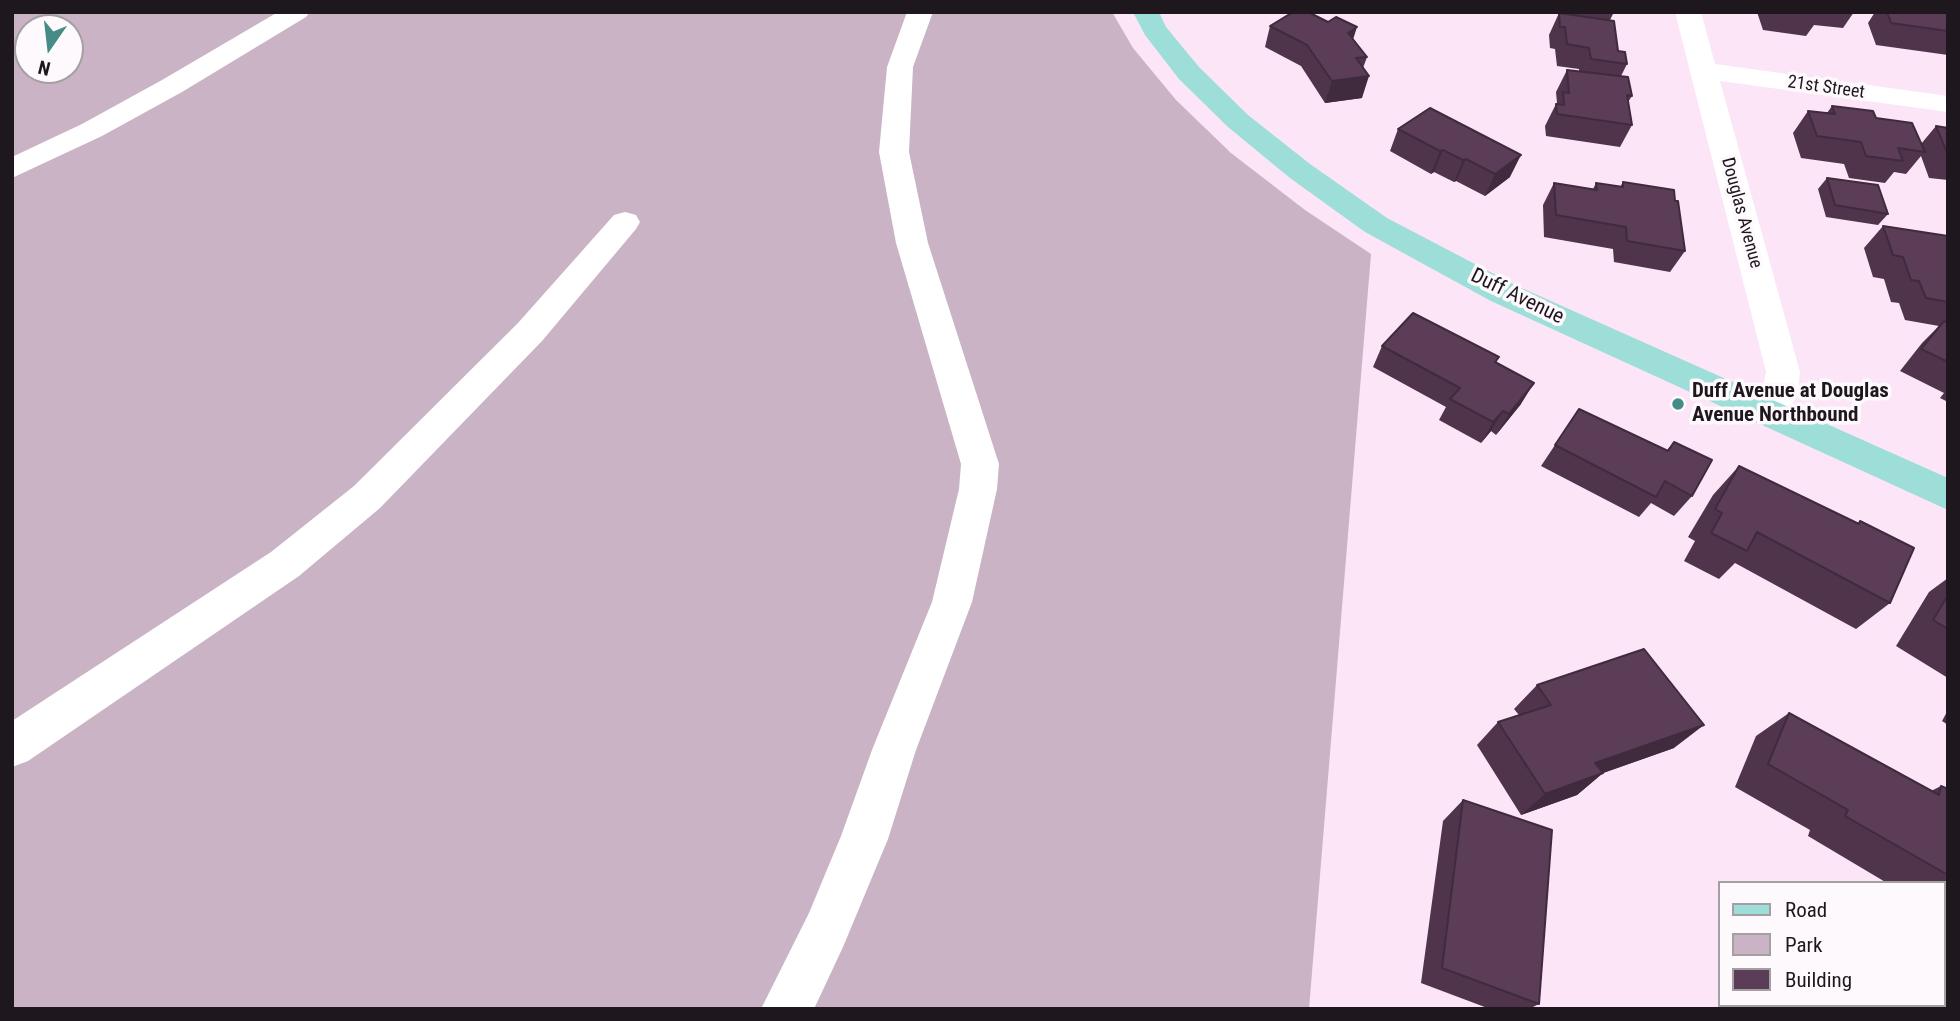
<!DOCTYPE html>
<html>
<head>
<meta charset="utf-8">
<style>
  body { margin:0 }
  #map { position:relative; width:1960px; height:1021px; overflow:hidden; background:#fbe5f7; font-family:"Roboto Condensed",sans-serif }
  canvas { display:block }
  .frame { position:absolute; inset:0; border:14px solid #1f171e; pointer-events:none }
  .legend { position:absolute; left:1718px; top:881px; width:228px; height:126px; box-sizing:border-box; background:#fdf9fc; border:2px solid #a49fa3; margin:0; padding:9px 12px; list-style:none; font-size:21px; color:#1f171e }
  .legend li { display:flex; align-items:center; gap:14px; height:35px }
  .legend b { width:35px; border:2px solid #a49fa3 }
  .north { position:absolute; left:14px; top:14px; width:70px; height:70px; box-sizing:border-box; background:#fdf9fc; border:2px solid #a49fa3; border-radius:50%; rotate:194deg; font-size:19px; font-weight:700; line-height:28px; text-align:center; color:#1f171e }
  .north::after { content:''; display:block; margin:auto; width:24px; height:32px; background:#468c86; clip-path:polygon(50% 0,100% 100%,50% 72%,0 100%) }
</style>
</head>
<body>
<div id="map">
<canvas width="1960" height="1021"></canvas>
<div class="frame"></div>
<ul class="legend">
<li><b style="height:9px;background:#9dded9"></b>Road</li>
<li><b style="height:19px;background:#c9b3c5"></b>Park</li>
<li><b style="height:19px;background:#5c3d58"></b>Building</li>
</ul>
<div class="north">N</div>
</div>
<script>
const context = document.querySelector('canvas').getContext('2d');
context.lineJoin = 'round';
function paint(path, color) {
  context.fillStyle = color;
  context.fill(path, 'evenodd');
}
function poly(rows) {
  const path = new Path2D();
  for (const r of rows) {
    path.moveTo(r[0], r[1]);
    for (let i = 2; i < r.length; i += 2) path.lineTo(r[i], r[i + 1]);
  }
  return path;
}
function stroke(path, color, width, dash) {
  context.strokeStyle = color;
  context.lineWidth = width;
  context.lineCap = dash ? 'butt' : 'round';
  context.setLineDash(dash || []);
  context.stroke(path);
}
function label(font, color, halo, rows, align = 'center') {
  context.font = font + ' "Roboto Condensed",sans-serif';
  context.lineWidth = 7;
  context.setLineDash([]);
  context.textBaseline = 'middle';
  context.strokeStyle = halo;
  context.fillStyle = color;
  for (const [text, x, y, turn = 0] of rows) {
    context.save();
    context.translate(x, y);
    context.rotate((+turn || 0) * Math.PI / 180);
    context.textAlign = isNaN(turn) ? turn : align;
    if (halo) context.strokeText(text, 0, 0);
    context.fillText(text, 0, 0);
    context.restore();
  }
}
const green = poly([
  [12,12,1112,12,1133,48,1176,100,1231,153,1305,210,1371,254,1309,1009,12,1009],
  [28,28,70,28,70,70,28,70]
]);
const minor = poly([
  [278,12,310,12,306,17,182,92,102,136,12,178,12,157,82,124,162,80,278,12],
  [907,12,933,12,913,67,909,152,928,243,999,464,997,489,972,602,916,750,888,839,843,947,814,1009,761,1009,809,913,841,836,872,750,932,602,959,489,961,464,896,243,879,152,887,67,907,12],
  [1675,12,1701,12,1715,64,1948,96,1948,112,1720,81,1800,372,1798,393,1783,423,1770,427,1757,423,1752,413,1762,393,1766,372,1675,12],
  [625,212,636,215,640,222,636,229,542,341,380,508,299,576,28,761,12,767,12,721,271,552,354,486,518,323,614,215,625,212]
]);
const major = poly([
  [1133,12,1159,12,1166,27,1199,67,1248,115,1310,164,1387,218,1515,285,1948,478,1948,510,1491,301,1365,232,1290,178,1228,127,1179,79,1145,35,1133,12]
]);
const wall = poly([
  [1564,12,1614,12,1610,20,1618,51,1627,64,1621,76,1632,96,1628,102,1632,125,1620,147,1546,136,1545,126,1556,104,1557,103,1556,92,1567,70,1579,72,1579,69,1557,66,1555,49,1550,48,1549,35,1559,13,1564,14],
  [1757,12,1854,12,1843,28,1814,25,1806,36,1763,30],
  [1875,12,1948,12,1948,55,1876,45,1868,23],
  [1270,26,1353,39,1367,57,1363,68,1362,98,1325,103,1301,66,1265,47],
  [1832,106,1876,118,1921,144,1936,126,1948,128,1948,180,1929,178,1921,156,1906,174,1894,172,1885,183,1849,178,1844,164,1801,158,1793,133,1808,111,1827,113],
  [1398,129,1510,177,1485,196,1456,181,1454,182,1434,172,1431,174,1390,151],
  [1827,178,1888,214,1878,225,1826,217,1818,189],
  [1623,182,1685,251,1670,272,1614,262,1613,249,1544,237,1543,205,1554,183,1593,189,1596,183,1620,187],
  [1883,226,1948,236,1948,402,1940,398,1944,393,1900,371,1922,343,1939,326,1905,320,1899,303,1891,302,1884,279,1873,277,1864,248],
  [1382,346,1499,357,1496,363,1521,404,1496,435,1491,431,1481,443,1439,420,1446,407,1373,367],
  [1579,409,1667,450,1674,442,1692,496,1674,516,1651,503,1639,517,1541,466],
  [1739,466,1857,524,1860,521,1890,603,1856,629,1735,563,1719,579,1684,561,1695,541,1688,537,1713,495],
  [1948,578,1948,678,1896,646,1929,592],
  [1537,685,1674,748,1603,773,1577,795,1521,815,1477,745,1498,722,1519,715,1514,709],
  [1948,710,1948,725,1942,721],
  [1789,713,1931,791,1941,786,1948,789,1948,918,1944,916,1944,883,1887,883,1808,836,1810,830,1735,787,1756,736],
  [1463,800,1539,1004,1529,1009,1490,1009,1421,983,1443,821]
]);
const shadedWall = poly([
  [1357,27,1350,49,1348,33],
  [1369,76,1362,98,1325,103,1332,81],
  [1443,150,1434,172,1431,174,1440,151],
  [1521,155,1510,177,1485,196,1495,174],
  [1466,159,1456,181,1454,182,1463,160],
  [1534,383,1521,404,1496,435,1509,414],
  [1503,411,1491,431,1481,443,1493,422],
  [1704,725,1674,748,1569,785,1595,763],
  [1603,773,1577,795,1521,815,1545,794]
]);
const building = poly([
  [1293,12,1308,12,1328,22,1336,17,1357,27,1348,33,1367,57,1356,58,1369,76,1332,81,1307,45,1270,26,1293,12],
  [1887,12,1948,12,1948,31,1891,23,1887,12],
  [1559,13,1614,21,1618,51,1625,52,1627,64,1591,59,1589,48,1567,44,1565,27,1560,27,1559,13],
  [1567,70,1628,77,1632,96,1627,95,1632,125,1557,114,1556,104,1564,105,1563,92,1569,93,1567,70],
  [1832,106,1873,111,1876,118,1912,123,1925,152,1898,148,1903,161,1866,156,1861,142,1817,136,1808,111,1835,114,1832,106],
  [1430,108,1521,155,1495,174,1466,159,1463,160,1443,150,1440,151,1398,129,1430,108],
  [1936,126,1948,128,1948,155,1936,126],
  [1827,178,1878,185,1888,214,1835,205,1827,178],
  [1623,182,1674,190,1675,201,1678,201,1685,251,1627,241,1626,227,1556,215,1554,183,1597,190,1596,183,1623,187,1623,182],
  [1883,226,1948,236,1948,302,1926,298,1919,281,1911,280,1903,257,1893,255,1883,226],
  [1413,313,1499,357,1495,362,1534,383,1509,414,1503,411,1493,422,1450,399,1460,388,1382,346,1413,313],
  [1944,321,1948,323,1948,362,1921,349,1944,321],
  [1579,409,1668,451,1674,442,1712,460,1692,496,1665,481,1656,497,1555,445,1579,409],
  [1739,466,1859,524,1860,521,1914,548,1890,603,1757,532,1747,551,1711,533,1722,513,1715,509,1739,466],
  [1948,595,1948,629,1933,620,1948,595],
  [1644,649,1704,725,1595,763,1603,773,1545,794,1498,722,1551,705,1537,685,1644,649],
  [1789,713,1939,795,1941,786,1948,789,1948,875,1845,816,1848,810,1768,764,1789,713],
  [1463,800,1552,830,1539,1004,1442,968,1463,800]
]);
const markers = [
  [1678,404,7,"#468c86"]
];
const farStreetnames = [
  ["21st Street",1826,88,8],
  ["Douglas Avenue",1741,213,75]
];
const streetNames = [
  ["Duff Avenue",1517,297,26]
];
const poiNames = [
  ["Duff Avenue at Douglas",1692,392],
  ["Avenue Northbound",1692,416]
];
paint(green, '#c9b3c5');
paint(minor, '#fff');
paint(major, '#9dded9');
paint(wall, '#4f344c');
paint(shadedWall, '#402b3e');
paint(building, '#5c3d58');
stroke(building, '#402b3e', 2);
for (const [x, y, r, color] of markers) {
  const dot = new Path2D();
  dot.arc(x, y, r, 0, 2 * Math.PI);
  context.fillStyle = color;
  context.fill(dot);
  stroke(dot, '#fdf9fc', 2.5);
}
label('18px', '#1f171e', '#fdf9fc', farStreetnames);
label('21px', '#1f171e', '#fdf9fc', streetNames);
label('bold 21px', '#1f171e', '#fdf9fc', poiNames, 'left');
</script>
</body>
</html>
